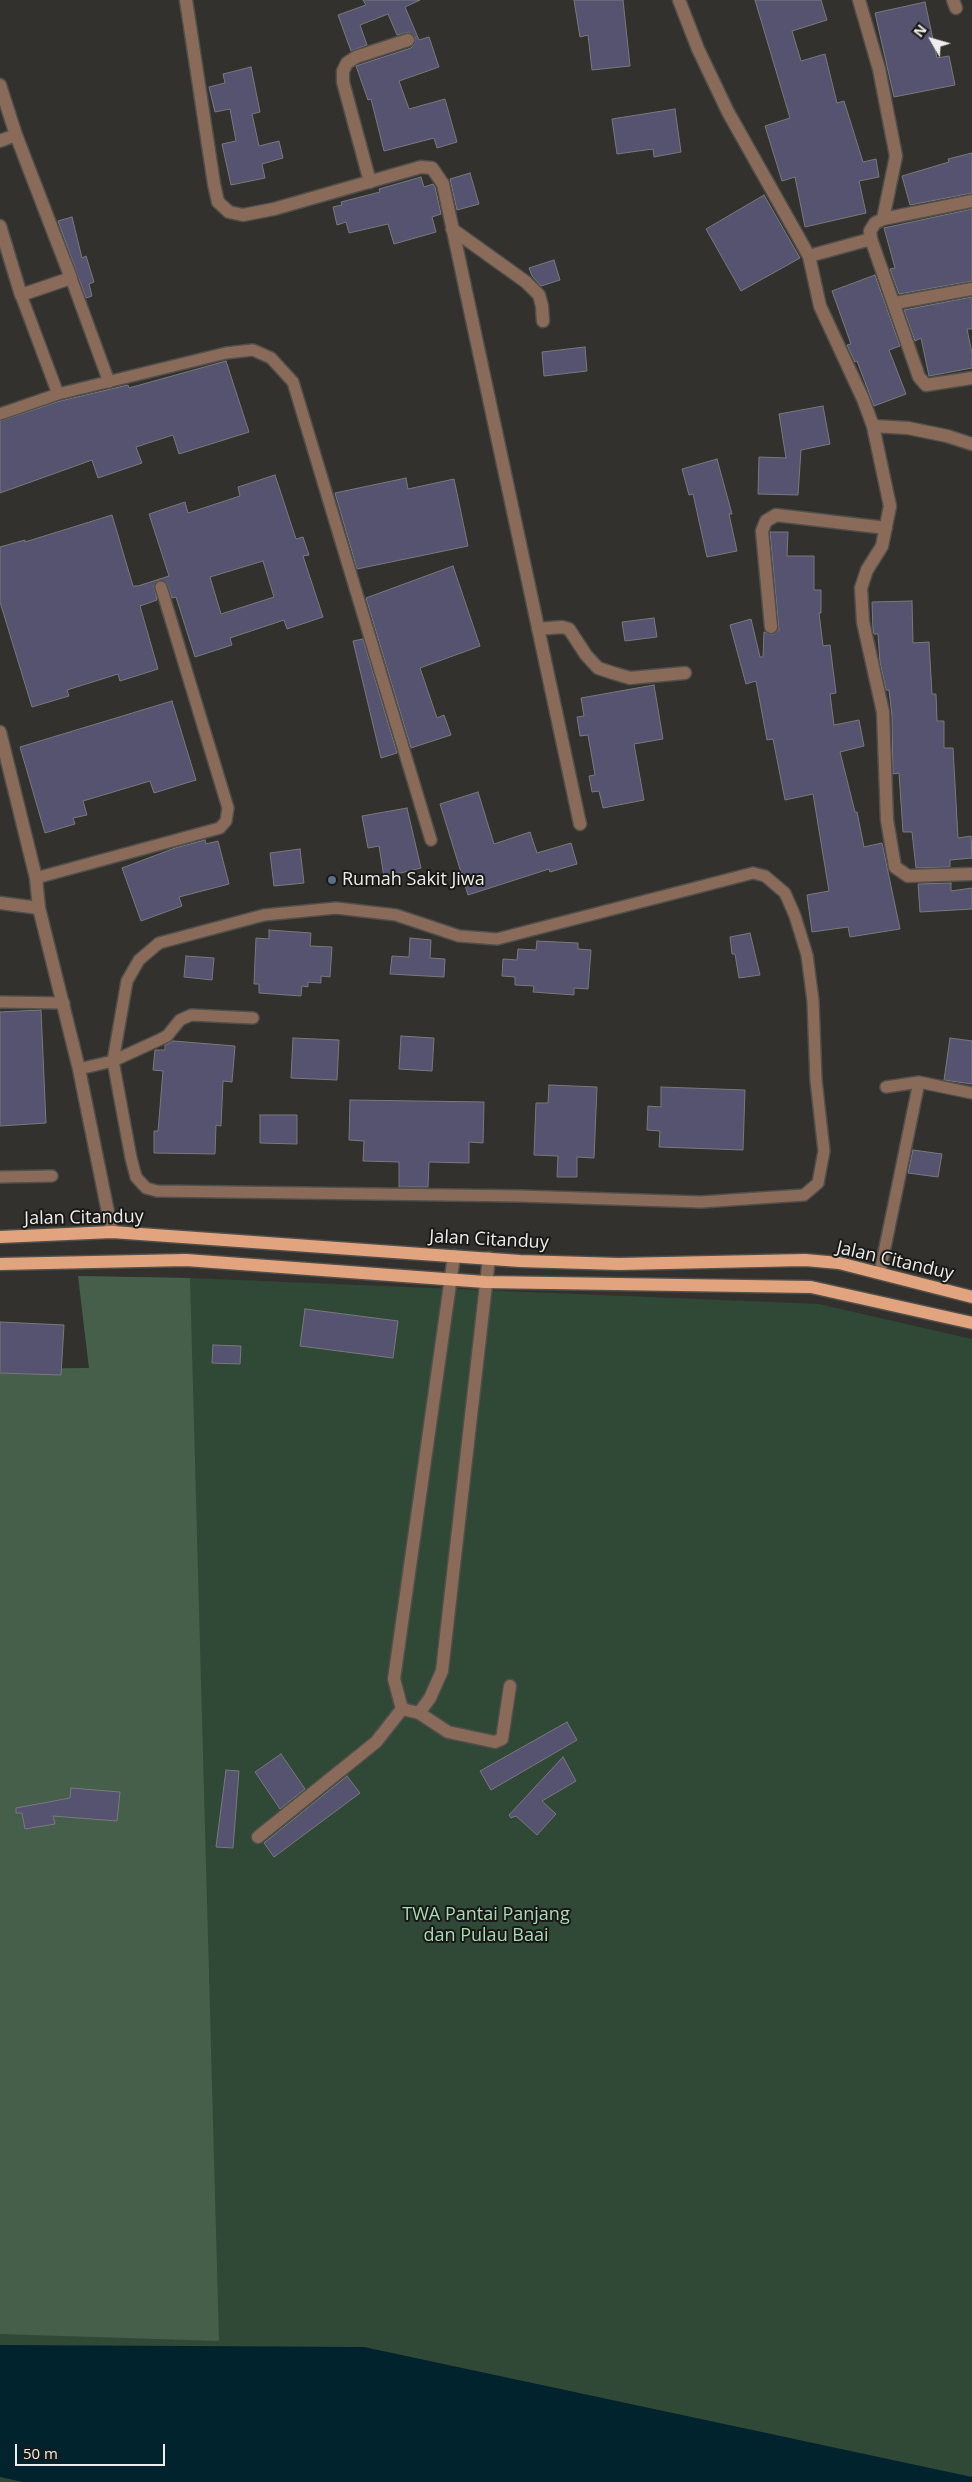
<!DOCTYPE html>
<html>
<head>
<meta charset="utf-8">
<style>
  body { margin:0 }
  #map { position:relative; width:972px; height:2482px; overflow:hidden; background:#32312d; font-family:"Open Sans",sans-serif }
  canvas { display:block }
  .north { position:absolute; left:907px; top:15px; width:50px; height:50px; -webkit-text-stroke:4px #191917; paint-order:stroke; rotate:308deg; font-size:14px; font-weight:700; line-height:20px; text-align:center; color:#eeedeb }
  .north::after { content:''; display:block; margin:auto; width:18px; height:22px; background:#eeedeb; clip-path:polygon(50% 0,100% 100%,50% 72%,0 100%) }
  .scale { position:absolute; left:15px; top:2444px; width:150px; height:22px; box-sizing:border-box; border:2px solid #eeedeb; border-top:0; padding-left:6px; font-size:15px; line-height:18px; white-space:nowrap; color:#eeedeb; -webkit-text-stroke:4px #191917; paint-order:stroke }
</style>
</head>
<body>
<div id="map">
<canvas width="972" height="2482"></canvas>
<div class="north">N</div>
<div class="scale">50 m</div>
</div>
<script>
const context = document.querySelector('canvas').getContext('2d');
context.lineJoin = 'round';
function paint(path, color) {
  context.fillStyle = color;
  context.fill(path, 'evenodd');
}
function poly(rows) {
  const path = new Path2D();
  for (const r of rows) {
    path.moveTo(r[0], r[1]);
    for (let i = 2; i < r.length; i += 2) path.lineTo(r[i], r[i + 1]);
  }
  return path;
}
function stroke(path, color, width, dash) {
  context.strokeStyle = color;
  context.lineWidth = width;
  context.lineCap = dash ? 'butt' : 'round';
  context.setLineDash(dash || []);
  context.stroke(path);
}
function label(font, color, halo, rows, align = 'center') {
  context.font = font + ' "Open Sans",sans-serif';
  context.lineWidth = 4;
  context.setLineDash([]);
  context.textBaseline = 'middle';
  context.strokeStyle = halo;
  context.fillStyle = color;
  for (const [text, x, y, turn = 0] of rows) {
    context.save();
    context.translate(x, y);
    context.rotate((+turn || 0) * Math.PI / 180);
    context.textAlign = isNaN(turn) ? turn : align;
    if (halo) context.strokeText(text, 0, 0);
    context.fillText(text, 0, 0);
    context.restore();
  }
}
const green = poly([
  [78,1276,190,1278,819,1304,972,1339,972,2482,0,2482,0,1369,89,1368]
]);
const forest = poly([
  [78,1276,190,1278,219,2341,0,2334,0,1369,89,1368]
]);
const water = poly([
  [0,2345,364,2347,972,2477,972,2482,23,2482,0,2477]
]);
const building = poly([
  [363,0,420,0,405,7,419,40,429,37,439,67,399,81,409,109,445,99,457,142,437,148,434,138,384,151,371,99,368,100,356,66,411,48,414,45,416,38,409,32,397,35,388,14,360,25,367,45,351,51,338,15,366,5,363,0],
  [574,0,623,0,630,66,592,70,588,35,580,37,574,0],
  [755,0,821,0,827,20,792,31,801,61,825,54,837,103,844,101,863,162,876,159,879,177,859,181,866,213,805,227,795,177,782,181,765,126,790,118,755,0],
  [925,2,937,58,949,56,955,85,894,97,875,13,925,2],
  [251,67,260,112,252,114,259,146,279,141,283,158,262,164,265,178,231,185,222,144,236,141,230,109,215,112,209,87,225,83,223,74,251,67],
  [675,109,681,152,654,157,653,149,617,154,612,119,675,109],
  [972,153,972,193,910,205,902,176,949,162,948,159,972,153],
  [470,173,479,204,457,210,450,179,470,173],
  [421,177,424,187,433,184,435,187,441,214,432,217,436,232,394,244,388,224,349,233,346,222,337,225,333,207,342,205,341,202,380,192,379,189,421,177],
  [764,195,800,258,741,291,706,229,764,195],
  [972,209,972,281,899,294,890,269,895,268,884,228,972,209],
  [72,217,82,258,86,256,94,282,89,284,92,296,86,298,58,221,72,217],
  [554,260,560,280,541,286,532,276,529,268,554,260],
  [875,275,900,346,889,350,906,394,874,406,857,361,855,362,847,345,851,344,832,291,875,275],
  [972,297,972,329,967,329,972,353,972,368,929,376,921,338,915,341,904,310,972,297],
  [585,347,587,371,544,376,542,352,585,347],
  [226,361,249,432,179,454,173,435,136,447,142,463,98,478,92,460,0,493,0,421,60,401,128,385,129,388,226,361],
  [823,406,830,444,801,450,798,495,758,494,759,457,786,458,779,414,823,406],
  [717,459,732,514,729,514,737,551,707,557,693,494,689,495,682,469,717,459],
  [275,475,296,539,303,537,309,555,303,556,323,617,287,629,284,620,230,638,232,645,195,657,176,597,172,598,166,582,158,580,154,586,157,600,140,606,158,669,120,681,118,674,67,690,69,696,32,707,0,602,0,547,25,540,25,542,112,515,133,586,138,586,169,576,149,514,185,502,188,513,240,496,238,487,275,475],
  [263,561,274,597,221,614,210,577,263,561],
  [406,478,408,489,454,479,468,546,357,569,335,493,406,478],
  [770,532,788,532,787,556,814,556,814,590,821,590,821,613,819,613,823,646,830,645,836,693,830,694,834,725,859,720,864,746,840,752,855,812,857,812,864,847,882,843,900,929,850,937,848,927,812,932,807,895,829,891,813,794,785,800,773,739,767,740,756,681,746,684,730,625,751,619,760,657,763,657,764,632,772,635,779,630,770,532],
  [453,566,480,646,420,668,437,718,444,715,451,735,411,748,366,598,453,566],
  [912,601,913,643,929,642,932,694,936,694,937,721,944,721,944,748,953,748,958,838,971,836,972,858,950,860,950,867,916,868,912,832,903,832,899,773,893,774,892,716,889,690,886,690,880,662,878,634,874,634,873,630,872,602,912,601],
  [654,618,657,637,625,641,622,622,654,618],
  [363,639,397,753,381,758,353,641,363,639],
  [654,685,663,739,634,744,644,800,603,808,599,791,592,792,589,776,595,775,588,735,580,736,577,717,584,716,581,698,654,685],
  [172,701,196,780,154,793,150,781,83,801,87,815,73,818,75,824,45,833,20,747,172,701],
  [478,792,494,844,530,832,537,853,571,843,577,864,550,872,549,869,468,895,440,804,478,792],
  [407,808,421,868,384,877,379,846,368,848,362,816,407,808],
  [205,840,206,844,218,841,229,884,179,897,182,906,141,921,122,868,175,848,205,840],
  [300,849,304,883,274,886,270,853,300,849],
  [951,883,951,891,972,888,972,909,920,912,918,884,951,883],
  [269,930,311,933,310,946,332,947,330,977,321,976,321,983,308,982,308,987,302,986,301,996,259,993,259,984,254,984,256,938,269,939,269,930],
  [750,933,760,975,739,978,735,954,732,954,730,937,750,933],
  [410,938,431,940,430,958,445,959,444,977,390,974,392,956,409,957,410,938],
  [537,941,578,943,578,949,591,950,588,989,574,988,574,995,533,992,534,986,515,985,515,977,502,976,503,959,517,960,518,949,536,950,537,941],
  [186,956,214,958,212,980,184,977,186,956],
  [41,1010,46,1123,0,1126,0,1012,41,1010],
  [401,1036,434,1038,432,1071,399,1069,401,1036],
  [293,1038,339,1040,337,1080,291,1078,293,1038],
  [950,1038,972,1041,972,1084,944,1080,950,1038],
  [173,1041,235,1046,232,1082,223,1081,221,1126,216,1125,215,1154,154,1153,154,1131,158,1131,163,1071,153,1070,155,1050,165,1050,165,1045,173,1041],
  [549,1085,597,1087,594,1158,577,1157,577,1177,557,1177,558,1156,534,1155,536,1103,548,1103,549,1085],
  [661,1087,745,1090,743,1150,659,1147,660,1131,647,1130,648,1106,661,1107,661,1087],
  [350,1100,484,1102,483,1143,469,1142,469,1163,429,1162,428,1187,399,1187,399,1162,363,1161,364,1141,349,1140,350,1100],
  [260,1115,297,1115,297,1144,260,1143,260,1115],
  [913,1150,942,1154,938,1177,908,1173,913,1150],
  [305,1309,398,1321,393,1358,300,1346,305,1309],
  [0,1322,64,1325,61,1375,0,1373,0,1322],
  [213,1345,241,1346,240,1364,212,1363,213,1345],
  [567,1722,577,1740,491,1790,480,1771,567,1722],
  [281,1754,305,1789,280,1809,255,1772,281,1754],
  [563,1757,576,1781,542,1801,556,1814,537,1835,516,1816,511,1818,509,1815,563,1757],
  [226,1770,239,1771,233,1848,216,1847,226,1770],
  [347,1776,360,1793,274,1857,264,1843,347,1776],
  [71,1788,120,1792,117,1821,53,1816,55,1824,25,1829,22,1813,16,1813,16,1808,70,1798,71,1788]
]);
const lane = poly([
  [71,278,109,382],
  [21,295,58,394],
  [0,414,58,394,226,353,253,350,271,358,293,382,431,840],
  [753,873,765,876,785,893,795,916,807,955,813,1001,816,1080,824,1151,818,1183,804,1195,701,1202,520,1196,157,1191,146,1188,136,1177,131,1158,113,1061,127,981,139,960,159,943,264,915,336,908,396,915,459,936,497,939,753,873],
  [36,878,220,828,226,821,228,808,161,587],
  [0,1002,64,1003],
  [79,1069,113,1061,161,1039,167,1036,180,1020,191,1015,253,1018],
  [886,1087,919,1082,972,1093],
  [0,1177,52,1176],
  [880,1272,919,1082]
]);
const street = poly([
  [186,0,214,184,218,202,229,212,243,215,274,209,421,167,432,168,443,184,580,824],
  [679,0,698,49,728,112,809,256,820,306,863,399,873,426,890,506,882,546,867,570,861,588,863,622,883,712,887,820,895,867,908,876,972,874],
  [859,0,879,69,896,156,883,219,875,223,870,231,871,239,919,377,926,385,972,378],
  [953,0,956,8],
  [0,85,16,135,71,278,21,295,0,226],
  [0,141,16,135],
  [370,182,343,82,343,71,347,63,356,57,408,40],
  [883,219,972,201],
  [452,229,526,282,539,295,542,306,543,321],
  [809,256,871,239],
  [895,303,972,289],
  [873,426,908,428,947,436,972,444],
  [771,627,762,531,766,521,776,515,886,528],
  [538,629,562,627,569,629,586,655,598,668,613,673,630,678,685,673],
  [0,732,36,878,39,908,79,1069,112,1232],
  [0,903,39,908],
  [454,1256,394,1679,402,1709,419,1713,430,1698,442,1671,489,1258],
  [419,1713,448,1732,495,1742,502,1739,510,1686],
  [258,1837,376,1742,402,1709]
]);
const primary = poly([
  [0,1237,112,1232,520,1261,619,1264,805,1260,839,1263,972,1297],
  [0,1264,186,1260,485,1282,811,1287,972,1323]
]);
const markers = [
  [332,880,5,"#5c6f8a"]
];
const poiNames = [
  ["Rumah Sakit Jiwa",342,880]
];
const streetNames = [
  ["Jalan Citanduy",84,1218,-1],
  ["Jalan Citanduy",489,1240,3],
  ["Jalan Citanduy",895,1261,13]
];
const parkNames = [
  ["TWA Pantai Panjang",486,1915],
  ["dan Pulau Baai",486,1936]
];
paint(green, '#304836');
paint(forest, '#455f4b');
paint(water, '#00232e');
paint(building, '#55536f');
stroke(building, '#79797d', 1);
stroke(lane, '#504f4b', 14);
stroke(street, '#504f4b', 15);
stroke(primary, '#504f4b', 15);
stroke(lane, '#8a6b59', 11);
stroke(street, '#8a6b59', 12);
stroke(primary, '#e2a47e', 12);
for (const [x, y, r, color] of markers) {
  const dot = new Path2D();
  dot.arc(x, y, r, 0, 2 * Math.PI);
  context.fillStyle = color;
  context.fill(dot);
  stroke(dot, '#191917', 2);
}
label('18px', '#eeedeb', '#191917', poiNames, 'left');
label('18px', '#eeedeb', '#191917', streetNames);
label('18px', '#a9dcb4', '#191917', parkNames);
</script>
</body>
</html>
